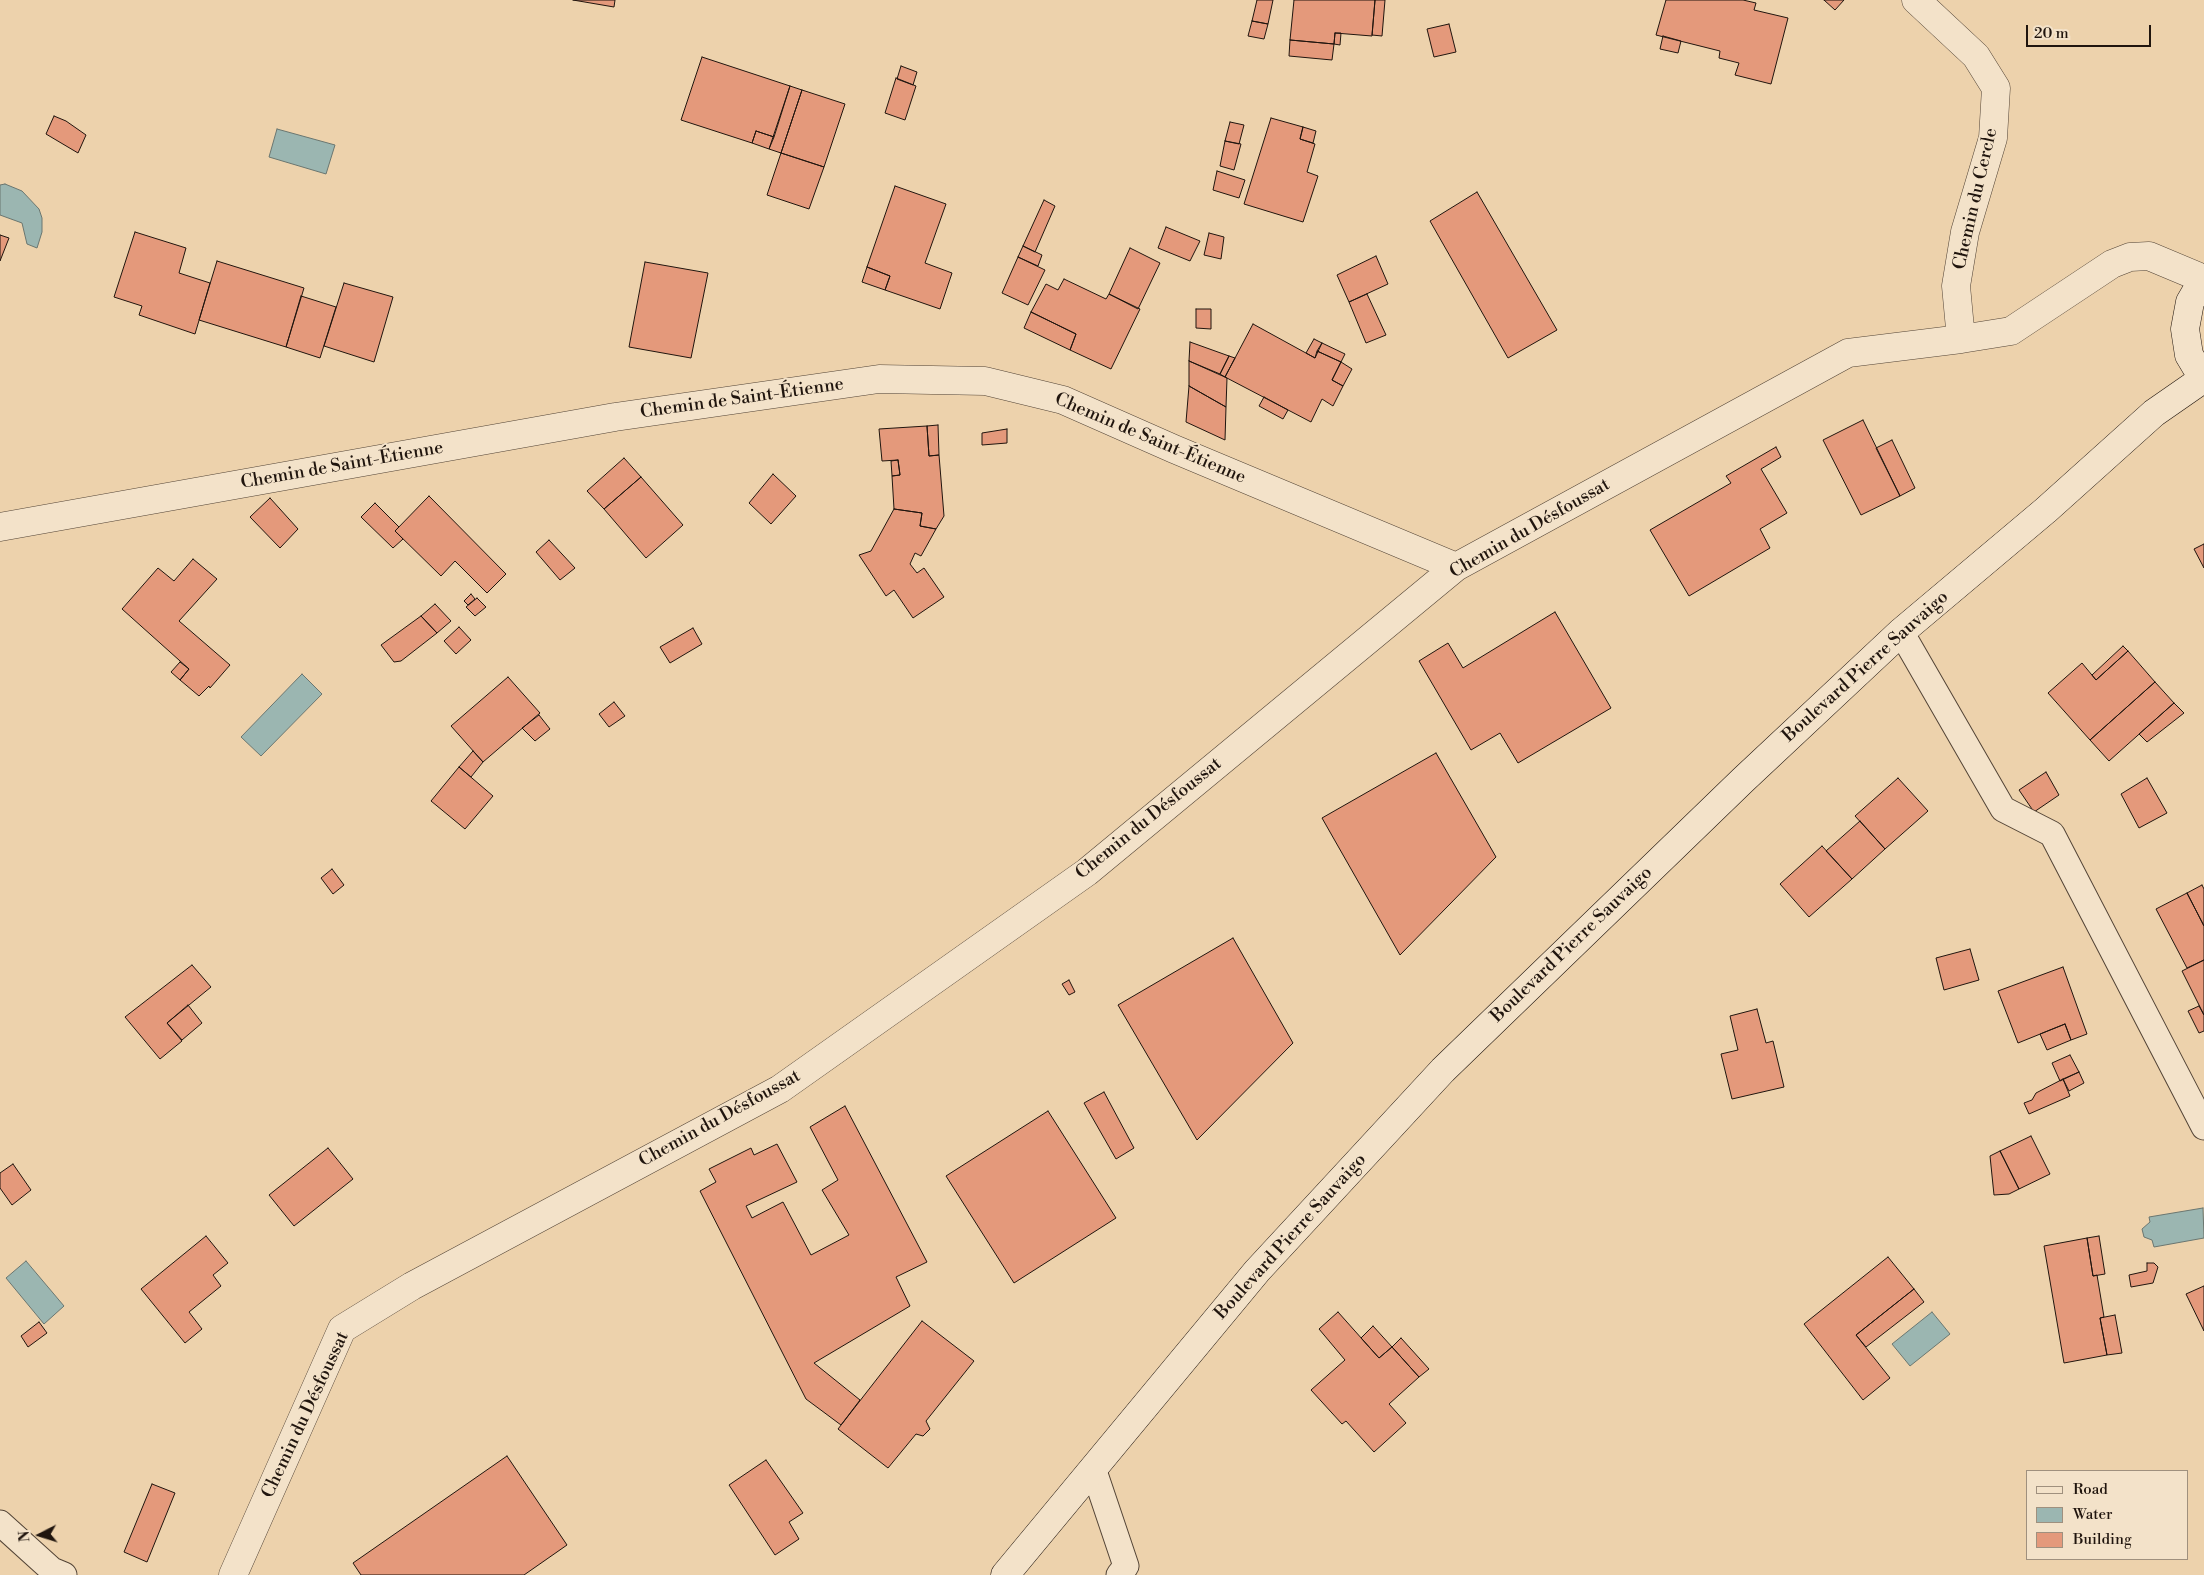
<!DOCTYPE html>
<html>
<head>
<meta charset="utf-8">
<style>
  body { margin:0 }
  #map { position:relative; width:2204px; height:1575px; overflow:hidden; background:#edd2ac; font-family:"Libre Bodoni",serif }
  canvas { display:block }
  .legend { position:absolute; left:2026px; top:1470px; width:162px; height:90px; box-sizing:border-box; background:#f3e2c9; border:1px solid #9f907e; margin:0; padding:6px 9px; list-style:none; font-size:15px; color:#20150e }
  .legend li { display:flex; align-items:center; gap:10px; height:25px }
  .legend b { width:25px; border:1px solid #9f907e }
  .north { position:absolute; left:15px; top:1510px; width:50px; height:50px; -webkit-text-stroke:4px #f3e2c9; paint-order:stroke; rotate:265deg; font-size:14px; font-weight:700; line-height:20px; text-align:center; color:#20150e }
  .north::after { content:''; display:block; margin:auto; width:18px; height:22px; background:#20150e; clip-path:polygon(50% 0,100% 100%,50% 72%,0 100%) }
  .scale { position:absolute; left:2026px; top:25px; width:125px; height:22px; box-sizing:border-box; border:2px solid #20150e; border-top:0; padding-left:6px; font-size:15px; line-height:18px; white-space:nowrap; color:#20150e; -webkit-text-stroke:4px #f3e2c9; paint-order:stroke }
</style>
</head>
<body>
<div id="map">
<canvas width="2204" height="1575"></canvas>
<ul class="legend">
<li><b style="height:6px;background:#f3e2c9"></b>Road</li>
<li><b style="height:14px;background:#9bb6b1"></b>Water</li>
<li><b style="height:14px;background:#e4997b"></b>Building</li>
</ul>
<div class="north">N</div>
<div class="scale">20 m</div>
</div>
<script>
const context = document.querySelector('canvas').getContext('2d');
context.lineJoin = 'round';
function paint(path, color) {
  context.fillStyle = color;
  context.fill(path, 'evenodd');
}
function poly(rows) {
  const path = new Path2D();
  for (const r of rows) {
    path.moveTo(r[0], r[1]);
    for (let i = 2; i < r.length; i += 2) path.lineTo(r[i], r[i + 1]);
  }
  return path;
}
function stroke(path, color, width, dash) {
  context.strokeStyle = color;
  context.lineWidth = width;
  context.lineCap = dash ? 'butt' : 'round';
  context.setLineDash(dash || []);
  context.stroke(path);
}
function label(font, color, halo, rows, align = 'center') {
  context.font = font + ' "Libre Bodoni",serif';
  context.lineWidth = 4;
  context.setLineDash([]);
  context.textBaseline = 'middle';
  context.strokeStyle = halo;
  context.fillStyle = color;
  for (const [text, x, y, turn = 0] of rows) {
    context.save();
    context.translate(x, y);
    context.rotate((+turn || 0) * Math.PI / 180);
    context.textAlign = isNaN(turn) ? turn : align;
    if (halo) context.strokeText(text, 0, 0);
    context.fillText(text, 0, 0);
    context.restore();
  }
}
const water = poly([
  [277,129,335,145,326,174,269,157,277,129],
  [5,184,22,191,39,209,42,218,42,232,37,248,27,244,22,223,0,215,0,185,5,184],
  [302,674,322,694,261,756,241,737,302,674],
  [2203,1208,2204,1238,2154,1247,2152,1240,2144,1237,2142,1229,2150,1222,2149,1217,2203,1208],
  [26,1261,64,1306,44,1324,6,1278,26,1261],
  [1932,1312,1950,1334,1910,1366,1892,1344,1932,1312]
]);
const building = poly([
  [573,0,615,0,614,7,573,0],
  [1257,0,1273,0,1268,24,1252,21,1257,0],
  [1294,0,1375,0,1372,36,1335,33,1334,44,1290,40,1294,0],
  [1375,0,1385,0,1382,36,1372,35,1375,0],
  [1666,0,1743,0,1756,3,1754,10,1788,18,1771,84,1735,75,1739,63,1719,58,1720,51,1656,35,1666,0],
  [1824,0,1844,0,1835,10,1824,0],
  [1252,21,1268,24,1264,39,1248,36,1252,21],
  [1449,24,1456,52,1434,57,1427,29,1449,24],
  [1335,33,1341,33,1340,45,1334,44,1335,33],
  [1663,36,1681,41,1678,53,1660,49,1663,36],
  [1290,40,1334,44,1332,60,1289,56,1290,40],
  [702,57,790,86,774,137,756,131,752,143,681,120,702,57],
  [901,66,917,72,913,85,897,79,901,66],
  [896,78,916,86,905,120,885,113,896,78],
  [790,86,802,90,781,153,769,149,790,86],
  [802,90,845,104,824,167,781,153,802,90],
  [54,116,66,121,86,135,78,153,46,134,54,116],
  [1271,118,1303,127,1300,139,1315,144,1307,172,1318,176,1303,222,1244,204,1271,118],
  [1230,122,1244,125,1239,144,1225,141,1230,122],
  [1303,127,1316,131,1313,143,1300,139,1303,127],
  [756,131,774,137,769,149,752,143,756,131],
  [1225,141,1241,144,1234,170,1220,166,1225,141],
  [781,153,824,167,809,209,767,195,781,153],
  [1217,171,1245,180,1239,198,1213,190,1217,171],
  [895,186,946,204,925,263,952,273,940,309,885,290,890,276,867,267,895,186],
  [1477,192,1557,330,1508,358,1430,221,1477,192],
  [1044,200,1055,206,1035,252,1023,246,1044,200],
  [1166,227,1200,241,1190,261,1158,248,1166,227],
  [135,232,186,248,179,273,210,283,195,334,139,315,142,306,114,297,135,232],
  [1209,233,1224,237,1221,259,1204,255,1209,233],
  [0,235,9,238,0,261,0,235],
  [1023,246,1042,255,1038,266,1018,257,1023,246],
  [1130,248,1160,263,1138,309,1109,294,1130,248],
  [1376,256,1388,284,1349,302,1337,275,1376,256],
  [1018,257,1045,270,1028,305,1002,293,1018,257],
  [217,261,304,288,286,347,199,320,217,261],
  [645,262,708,273,691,358,629,347,645,262],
  [867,267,890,276,885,290,862,282,867,267],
  [1064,279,1106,299,1109,294,1140,309,1111,369,1070,350,1076,334,1031,312,1046,284,1058,290,1064,279],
  [344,283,393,297,374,362,324,346,344,283],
  [1367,294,1386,335,1366,343,1349,302,1367,294],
  [301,296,336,307,320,358,286,347,301,296],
  [1196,309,1211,309,1211,329,1196,328,1196,309],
  [1031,312,1076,334,1070,350,1024,328,1031,312],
  [1253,324,1315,358,1317,351,1341,362,1332,380,1343,386,1333,406,1322,399,1311,422,1225,377,1253,324],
  [1314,339,1322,343,1315,358,1306,353,1314,339],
  [1190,342,1229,356,1220,374,1189,361,1190,342],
  [1322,343,1345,354,1341,362,1317,351,1322,343],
  [1229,356,1235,358,1225,377,1220,374,1229,356],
  [1189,361,1227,378,1226,407,1189,386,1189,361],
  [1341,362,1352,369,1343,386,1332,380,1341,362],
  [1189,386,1226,407,1225,440,1186,422,1189,386],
  [1264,397,1288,410,1283,419,1259,406,1264,397],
  [1863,420,1900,496,1861,515,1823,440,1863,420],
  [938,425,939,455,929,456,927,426,938,425],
  [927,426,929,456,939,455,944,516,936,529,920,526,922,513,894,509,892,476,900,475,898,460,882,461,879,429,927,426],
  [1007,429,1007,443,982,445,982,433,1007,429],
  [1892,440,1915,488,1900,496,1876,448,1892,440],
  [1776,447,1781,457,1761,469,1787,513,1760,529,1770,548,1689,596,1650,530,1731,483,1726,476,1776,447],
  [624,458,641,477,604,509,587,491,624,458],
  [898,460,900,475,892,476,891,461,898,460],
  [773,474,796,496,771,524,749,503,773,474],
  [641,477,683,525,646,558,604,509,641,477],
  [429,496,506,574,487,593,455,561,441,576,395,531,429,496],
  [270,498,298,529,280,548,250,517,270,498],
  [375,503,399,527,395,531,403,539,393,548,361,517,375,503],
  [894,509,922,513,920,526,936,529,921,556,915,553,910,564,917,573,924,568,944,597,913,618,894,590,886,596,859,555,871,551,894,509],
  [549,540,575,568,560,580,536,552,549,540],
  [2204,544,2204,568,2194,549,2204,544],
  [193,559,217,579,179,621,230,665,210,688,209,686,199,696,180,680,189,669,122,609,158,568,174,581,193,559],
  [471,594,475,599,468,605,464,601,471,594],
  [477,598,486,607,475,616,466,607,477,598],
  [435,604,451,621,437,633,421,616,435,604],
  [1555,612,1611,708,1518,763,1500,733,1471,750,1419,661,1448,643,1463,668,1555,612],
  [421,616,437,633,401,661,394,662,381,645,421,616],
  [459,627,471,640,456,654,444,641,459,627],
  [693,628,702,644,670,663,660,647,693,628],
  [2123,646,2128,651,2096,680,2092,675,2123,646],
  [2128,651,2155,682,2090,740,2048,693,2082,663,2096,680,2128,651],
  [180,662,189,669,180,680,171,672,180,662],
  [508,677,540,713,483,762,451,726,508,677],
  [2155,682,2174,703,2109,761,2090,740,2155,682],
  [614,702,625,716,609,727,599,714,614,702],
  [2174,703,2184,713,2147,742,2139,734,2174,703],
  [539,715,550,729,535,741,522,728,539,715],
  [473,751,483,762,471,777,459,767,473,751],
  [1436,753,1496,857,1400,955,1322,818,1436,753],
  [459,767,493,796,465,829,431,801,459,767],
  [2046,772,2059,795,2034,812,2019,790,2046,772],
  [1898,778,1928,811,1885,849,1855,816,1898,778],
  [2147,778,2167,813,2139,828,2121,794,2147,778],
  [1860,821,1885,849,1852,879,1826,851,1860,821],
  [1822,846,1852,879,1809,917,1780,884,1822,846],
  [332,869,344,885,333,894,321,878,332,869],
  [2202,885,2204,889,2204,926,2187,893,2202,885],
  [2187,893,2204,926,2204,960,2187,968,2156,909,2187,893],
  [1233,938,1293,1043,1197,1140,1118,1005,1233,938],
  [1970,949,1979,980,1944,990,1936,958,1970,949],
  [2204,960,2204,1015,2182,971,2204,960],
  [192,965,211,987,167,1023,182,1041,160,1059,125,1017,192,965],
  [2063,967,2087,1034,2071,1040,2065,1024,2018,1043,1998,991,2063,967],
  [1069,980,1075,992,1069,995,1062,984,1069,980],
  [188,1005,202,1023,182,1040,167,1023,188,1005],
  [2199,1006,2204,1015,2204,1031,2199,1033,2188,1011,2199,1006],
  [1757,1009,1766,1043,1773,1041,1784,1087,1732,1099,1721,1054,1738,1050,1730,1016,1757,1009],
  [2065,1024,2071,1040,2047,1050,2040,1034,2065,1024],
  [2070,1055,2079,1072,2060,1081,2052,1063,2070,1055],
  [2079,1072,2084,1083,2069,1091,2063,1079,2079,1072],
  [2063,1079,2070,1096,2029,1114,2024,1103,2032,1100,2036,1093,2063,1079],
  [1104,1092,1134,1148,1116,1159,1084,1103,1104,1092],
  [845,1106,927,1262,896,1277,910,1306,814,1363,860,1400,841,1425,806,1399,700,1191,716,1182,709,1169,751,1148,754,1155,777,1144,797,1182,746,1206,752,1218,783,1202,811,1255,849,1235,822,1190,838,1180,810,1127,845,1106],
  [1048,1111,1116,1218,1014,1283,946,1176,1048,1111],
  [2031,1136,2050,1174,2019,1189,2000,1151,2031,1136],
  [328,1148,353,1179,294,1226,269,1195,328,1148],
  [2000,1151,2019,1189,2009,1194,1994,1195,1990,1156,2000,1151],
  [13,1164,31,1190,12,1205,0,1188,0,1173,13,1164],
  [206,1236,228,1263,213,1275,221,1286,189,1312,202,1329,185,1343,141,1289,206,1236],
  [2099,1236,2105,1274,2093,1276,2087,1238,2099,1236],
  [2087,1238,2093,1276,2097,1275,2104,1317,2100,1318,2107,1355,2064,1363,2044,1246,2087,1238],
  [1888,1257,1914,1289,1856,1335,1890,1378,1863,1400,1804,1324,1888,1257],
  [2147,1263,2154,1263,2158,1267,2153,1283,2131,1287,2129,1275,2147,1271,2147,1263],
  [2204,1286,2204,1331,2186,1294,2204,1286],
  [1914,1289,1924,1302,1866,1347,1856,1335,1914,1289],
  [1338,1312,1379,1358,1392,1347,1419,1377,1389,1404,1406,1423,1374,1452,1346,1421,1342,1424,1311,1390,1345,1360,1319,1329,1338,1312],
  [2115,1315,2122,1353,2107,1355,2100,1318,2115,1315],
  [922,1321,974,1361,926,1421,930,1429,923,1436,916,1434,888,1468,838,1429,922,1321],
  [39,1322,47,1333,28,1347,21,1336,39,1322],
  [1373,1326,1392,1347,1379,1358,1361,1338,1373,1326],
  [1401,1338,1429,1369,1419,1377,1392,1347,1401,1338],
  [507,1456,567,1545,524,1575,361,1575,353,1563,507,1456],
  [766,1460,803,1513,789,1522,799,1539,775,1555,729,1485,766,1460],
  [152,1484,175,1493,147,1562,124,1552,152,1484]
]);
const service = poly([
  [1901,632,2003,809,2052,834,2204,1127],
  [1093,1468,1126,1566,1119,1575],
  [0,1523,52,1570,64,1575]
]);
const minor = poly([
  [1916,0,1976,56,1996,88,1993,138,1965,232,1956,286,1961,339],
  [0,527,615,417,879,379,985,381,1063,400,1174,449,1456,567],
  [233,1575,342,1329,412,1286,780,1089,1087,872,1456,567,1848,353,1961,339,2011,331,2112,264,2130,257,2149,256,2204,279]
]);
const secondary = poly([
  [2204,278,2190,302,2185,329,2189,355,2204,380],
  [1005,1575,1257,1271,1443,1070,1743,780,1901,632,2046,510,2154,413,2203,379]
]);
const streetNames = [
  ["Chemin du Cercle",1976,199,-77],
  ["Chemin de Saint-Étienne",742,399,-8],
  ["Chemin de Saint-Étienne",1150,439,23],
  ["Chemin de Saint-Étienne",342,466,-10],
  ["Chemin du Désfoussat",1530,529,-30],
  ["Boulevard Pierre Sauvaigo",1866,667,-42],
  ["Chemin du Désfoussat",1149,819,-39],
  ["Boulevard Pierre Sauvaigo",1572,945,-44],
  ["Chemin du Désfoussat",720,1119,-29],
  ["Boulevard Pierre Sauvaigo",1291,1237,-48],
  ["Chemin du Désfoussat",306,1415,-65]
];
paint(water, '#9bb6b1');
stroke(water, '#6a7670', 1);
paint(building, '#e4997b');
stroke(building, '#20150e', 1);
stroke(service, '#534436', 27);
stroke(minor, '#534436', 29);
stroke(secondary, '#20150e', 29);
stroke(service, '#f3e2c9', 25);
stroke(minor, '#f3e2c9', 28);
stroke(secondary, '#f3e2c9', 28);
label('18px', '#20150e', '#f3e2c9', streetNames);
</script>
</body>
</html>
